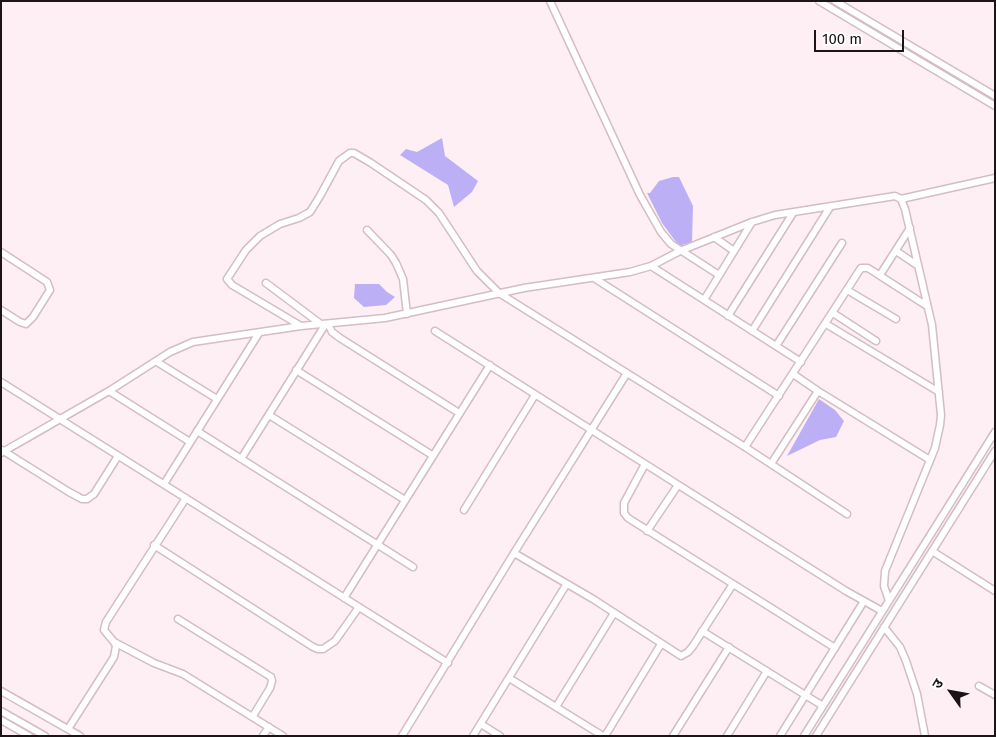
<!DOCTYPE html>
<html>
<head>
<meta charset="utf-8">
<style>
  body { margin:0 }
  #map { position:relative; width:996px; height:737px; overflow:hidden; background:#fdeff3; font-family:"Fira Sans","Noto Sans Devanagari",sans-serif }
  canvas { display:block }
  .frame { position:absolute; inset:0; border:2px solid #1c1417; pointer-events:none }
  .north { position:absolute; left:926px; top:667px; width:50px; height:50px; -webkit-text-stroke:4px #fff; paint-order:stroke; rotate:302deg; font-size:14px; font-weight:700; line-height:20px; text-align:center; color:#1c1417 }
  .north::after { content:''; display:block; margin:auto; width:18px; height:22px; background:#1c1417; clip-path:polygon(50% 0,100% 100%,50% 72%,0 100%) }
  .scale { position:absolute; left:814px; top:30px; width:90px; height:22px; box-sizing:border-box; border:2px solid #1c1417; border-top:0; padding-left:6px; font-size:15px; line-height:18px; white-space:nowrap; color:#1c1417; -webkit-text-stroke:4px #fff; paint-order:stroke }
</style>
</head>
<body>
<div id="map">
<canvas width="996" height="737"></canvas>
<div class="frame"></div>
<div class="north">उ</div>
<div class="scale">100 m</div>
</div>
<script>
const context = document.querySelector('canvas').getContext('2d');
context.lineJoin = 'round';
function paint(path, color) {
  context.fillStyle = color;
  context.fill(path, 'evenodd');
}
function poly(rows) {
  const path = new Path2D();
  for (const r of rows) {
    path.moveTo(r[0], r[1]);
    for (let i = 2; i < r.length; i += 2) path.lineTo(r[i], r[i + 1]);
  }
  return path;
}
function stroke(path, color, width, dash) {
  context.strokeStyle = color;
  context.lineWidth = width;
  context.lineCap = dash ? 'butt' : 'round';
  context.setLineDash(dash || []);
  context.stroke(path);
}
const water = poly([
  [442,138,445,156,478,181,472,192,454,207,448,185,400,155,406,149,417,152],
  [673,177,679,177,693,206,692,242,679,246,662,223,647,193,650,193,659,181],
  [355,284,379,284,387,292,395,297,386,305,364,307,354,298],
  [819,399,835,410,844,421,836,437,820,440,787,456]
]);
const minor = poly([
  [550,1,640,195,661,232,671,244,719,275],
  [819,1,995,106],
  [835,1,995,96],
  [901,199,995,178],
  [367,230,391,255,396,263,403,279,407,314],
  [714,237,734,251],
  [896,251,917,265],
  [1,252,47,282,50,290,33,317,26,324,20,322,1,310],
  [651,266,801,362],
  [880,275,910,228],
  [594,278,779,396],
  [266,283,322,325],
  [847,290,896,319],
  [704,300,752,222],
  [833,313,876,341],
  [728,316,793,213],
  [328,324,332,332,340,338,459,413],
  [826,324,939,392],
  [301,326,232,285,227,279,246,250,260,236,280,224,299,218,310,212,320,196,339,161,350,153,354,153,371,163,426,200,439,213,477,271,499,293,745,447,847,514],
  [435,331,846,591,882,611],
  [752,331,830,207],
  [776,346,842,243],
  [157,362,217,399],
  [296,370,432,455],
  [793,374,818,391,930,460],
  [1,382,448,663],
  [109,391,190,442],
  [269,415,405,500],
  [197,431,413,567],
  [745,447,861,268,868,268,927,306],
  [2,450,69,492,82,499,87,499,94,494,118,456],
  [1,453,109,391,170,352,193,342,301,326,385,318,524,288,630,272,651,266,680,251,752,222,775,215,895,196,901,199,905,209,932,325,941,415,940,425,935,448,885,571,884,586,889,601],
  [241,459,325,325],
  [645,464,624,503,624,513,628,518,835,648],
  [771,464,818,391],
  [164,484,259,333],
  [464,510,535,395],
  [647,531,678,485],
  [154,545,313,647,318,649,323,649,335,641,359,607],
  [932,551,995,591],
  [514,553,593,599,681,656,688,652,693,646,733,584],
  [344,598,490,365],
  [178,619,271,677,272,681,270,688,253,716],
  [884,627,900,647,906,661,917,694,925,736],
  [702,631,823,706],
  [114,642,154,663,183,674,283,736],
  [509,678,603,736],
  [979,686,995,695],
  [1,691,80,736],
  [556,707,614,613],
  [1,711,45,736],
  [1,720,29,736],
  [481,724,500,736],
  [68,729,114,657,116,646,114,642,104,630,106,622,186,498],
  [263,736,269,727],
  [402,736,514,553,627,373],
  [473,736,566,585],
  [605,736,661,644],
  [673,736,729,647],
  [727,736,767,671],
  [780,736,864,601],
  [804,736,995,432],
  [816,736,995,451]
]);
paint(water, '#bdaff6');
stroke(minor, '#d4bdc4', 9);
stroke(minor, '#fff', 6);
</script>
</body>
</html>
